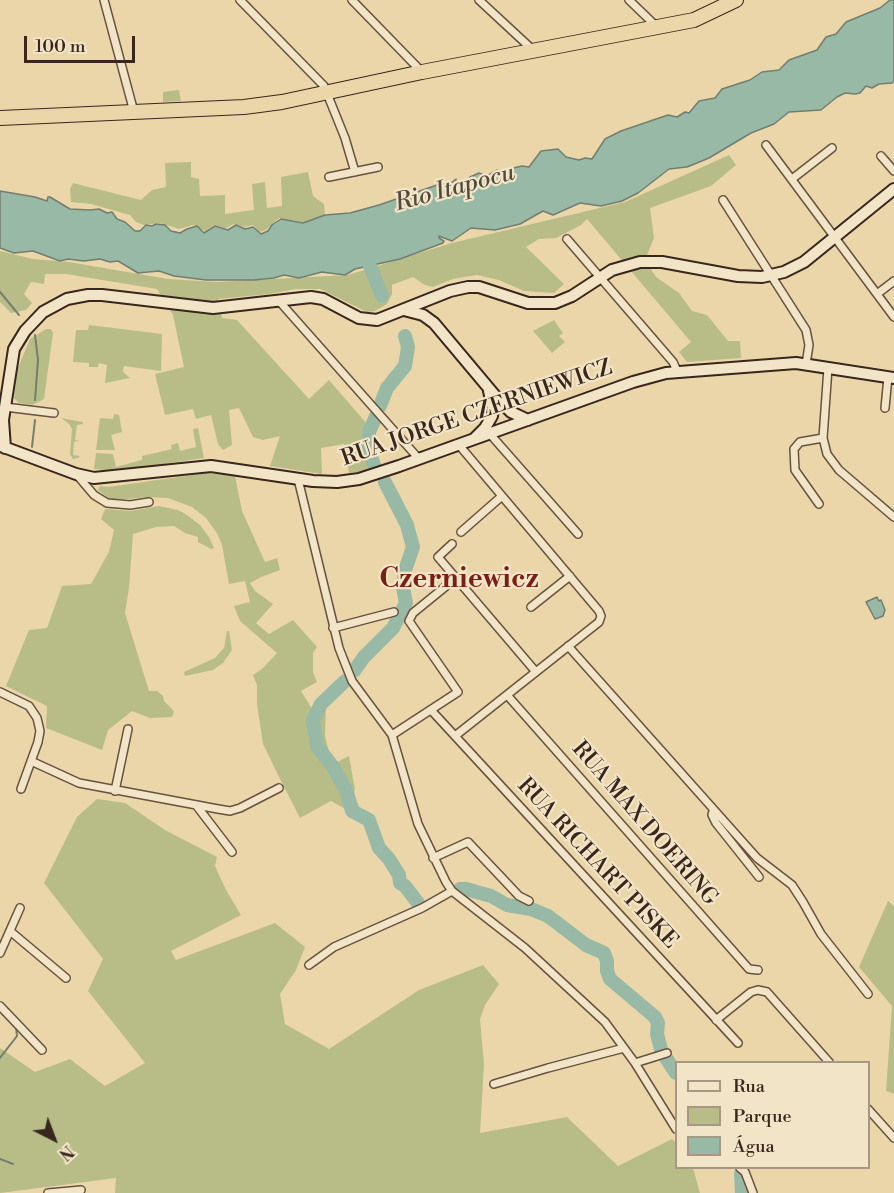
<!DOCTYPE html>
<html>
<head>
<meta charset="utf-8">
<style>
  body { margin:0 }
  #map { position:relative; width:894px; height:1193px; overflow:hidden; background:#ebd6a9; font-family:"Libre Bodoni",serif }
  canvas { display:block }
  .legend { position:absolute; left:675px; top:1061px; width:195px; height:108px; box-sizing:border-box; background:#f2e4c7; border:2px solid #a89883; margin:0; padding:8px 10px; list-style:none; font-size:18px; color:#39261c }
  .legend li { display:flex; align-items:center; gap:12px; height:30px }
  .legend b { width:30px; border:2px solid #a89883 }
  .north { position:absolute; left:24px; top:1109px; width:60px; height:60px; -webkit-text-stroke:4px #f2e4c7; paint-order:stroke; rotate:138deg; font-size:16px; font-weight:700; line-height:24px; text-align:center; color:#39261c }
  .north::after { content:''; display:block; margin:auto; width:21px; height:27px; background:#39261c; clip-path:polygon(50% 0,100% 100%,50% 72%,0 100%) }
  .scale { position:absolute; left:24px; top:36px; width:111px; height:27px; box-sizing:border-box; border:3px solid #39261c; border-top:0; padding-left:8px; font-size:18px; line-height:21px; white-space:nowrap; color:#39261c; -webkit-text-stroke:4px #f2e4c7; paint-order:stroke }
</style>
</head>
<body>
<div id="map">
<canvas width="894" height="1193"></canvas>
<ul class="legend">
<li><b style="height:8px;background:#f2e4c7"></b>Rua</li>
<li><b style="height:16px;background:#b8bd87"></b>Parque</li>
<li><b style="height:16px;background:#98b9a6"></b>Água</li>
</ul>
<div class="north">N</div>
<div class="scale">100 m</div>
</div>
<script>
const context = document.querySelector('canvas').getContext('2d');
context.lineJoin = 'round';
function paint(path, color) {
  context.fillStyle = color;
  context.fill(path, 'evenodd');
}
function poly(rows) {
  const path = new Path2D();
  for (const r of rows) {
    path.moveTo(r[0], r[1]);
    for (let i = 2; i < r.length; i += 2) path.lineTo(r[i], r[i + 1]);
  }
  return path;
}
function stroke(path, color, width, dash) {
  context.strokeStyle = color;
  context.lineWidth = width;
  context.lineCap = dash ? 'butt' : 'round';
  context.setLineDash(dash || []);
  context.stroke(path);
}
function label(font, color, halo, rows, align = 'center') {
  context.font = font + ' "Libre Bodoni",serif';
  context.lineWidth = 4.5;
  context.setLineDash([]);
  context.textBaseline = 'middle';
  context.strokeStyle = halo;
  context.fillStyle = color;
  for (const [text, x, y, turn = 0] of rows) {
    context.save();
    context.translate(x, y);
    context.rotate((+turn || 0) * Math.PI / 180);
    context.textAlign = isNaN(turn) ? turn : align;
    if (halo) context.strokeText(text, 0, 0);
    context.fillText(text, 0, 0);
    context.restore();
  }
}
const green = poly([
  [179,90,181,101,163,102,163,92],
  [729,155,736,165,711,186,650,208,654,238,645,260,656,277,679,293,692,311,707,315,728,341,740,341,741,358,687,362,679,352,691,342,587,219,581,225,556,238,539,239,526,247,564,284,554,293,524,291,499,280,477,275,453,279,433,287,425,285,413,277,392,285,392,294,387,304,375,311,367,312,320,289,296,289,269,294,218,299,222,318,237,320,309,399,329,380,367,424,374,418,380,424,375,432,373,446,380,464,363,471,349,473,344,444,321,448,322,474,270,466,280,436,263,440,253,437,239,408,229,410,232,445,223,450,218,444,211,415,196,419,193,409,165,415,155,374,184,367,173,315,157,289,66,274,45,274,44,284,31,282,24,294,32,303,26,310,11,313,0,302,0,251,33,259,69,262,168,279,217,282,348,275,452,243,625,202],
  [191,162,191,177,199,179,200,196,225,195,225,214,254,210,252,184,265,182,267,208,282,206,281,177,308,172,313,196,324,204,325,215,303,222,279,218,266,230,259,232,253,225,244,227,234,224,226,228,214,225,205,231,193,225,179,229,160,223,144,225,136,222,130,215,91,204,71,202,70,189,73,183,141,200,152,190,166,187,165,163],
  [554,320,563,333,559,336,565,342,552,353,533,331],
  [89,325,162,334,161,371,124,366,123,372,130,378,105,383,107,365,99,363,98,367,89,367,89,363,73,362,76,330,88,330],
  [46,329,51,329,53,333,44,399,32,405,19,403,14,398,17,370,30,339],
  [114,414,119,415,122,432,111,435,115,450,96,450,100,418,113,419],
  [61,418,83,422,83,424,77,425,75,440,79,441,74,442,73,455,80,456,78,458,73,459,70,454,72,429,69,424],
  [198,428,204,458,115,471,94,469,96,453,113,454,116,467,142,460,142,456,172,449,171,445,178,443,180,451,196,447,193,429],
  [207,473,235,476,242,511,265,562,277,558,280,570,261,577,250,583,255,591,273,604,256,623,269,634,293,620,317,647,313,653,313,672,317,682,301,691,312,709,319,705,343,681,346,684,329,699,326,705,325,736,329,752,337,762,349,756,355,790,353,792,359,806,349,811,331,801,300,818,281,781,263,744,257,704,257,685,253,675,262,669,277,653,240,621,234,606,250,602,245,581,229,584,222,545,217,533,206,518,192,507,168,498,149,497,116,500,110,499,98,490,100,486,108,487],
  [159,506,178,510,187,515,200,525,209,537,214,548,211,549,198,542,198,537,185,533,174,526,156,527,133,534,129,588,125,613,149,691,157,691,163,696,164,701,174,711,172,717,150,718,132,711,108,730,102,750,46,728,47,706,6,686,29,630,47,628,62,586,91,584,109,552,114,530,101,519,105,509,131,511],
  [227,631,229,631,232,650,223,663,213,670,185,676,184,672,215,658,224,648],
  [97,799,125,803,165,830,217,857,215,866,226,890,241,915,171,951,176,960,275,923,305,947,296,970,280,994,285,1024,329,1049,419,990,483,965,499,984,485,1005,480,1019,484,1064,480,1133,567,1117,618,1166,672,1139,676,1143,676,1168,693,1168,700,1193,115,1193,116,1178,0,1193,0,1048,35,1072,70,1059,105,1086,145,1063,88,991,103,959,44,883,77,817],
  [888,901,894,906,894,1094,886,1091,892,1006,859,967]
]);
const water = poly([
  [890,0,894,0,894,81,892,83,879,84,872,88,866,86,860,93,855,94,845,93,837,97,821,110,789,112,774,124,751,133,709,158,687,167,669,169,638,193,622,201,601,206,580,203,553,215,543,211,520,224,495,230,471,228,452,241,439,236,439,238,444,241,443,243,400,259,355,269,345,275,322,272,299,278,284,275,274,278,254,280,206,280,174,276,159,271,138,273,118,261,110,262,100,259,84,261,68,259,60,261,33,251,14,253,0,248,0,191,35,197,47,201,48,197,50,197,70,209,90,210,99,209,107,213,112,212,117,219,125,222,135,231,140,231,146,225,152,226,156,224,165,225,171,231,180,233,187,229,197,226,204,233,215,226,228,230,236,225,245,229,253,227,261,234,268,231,272,225,281,219,303,223,325,215,350,213,379,205,437,185,451,183,456,179,456,184,460,185,466,183,470,177,479,173,487,176,497,170,503,173,509,169,522,166,529,167,541,151,558,149,566,157,579,160,585,158,592,159,605,139,621,131,668,115,677,117,685,112,689,113,699,101,715,98,722,89,750,80,762,72,779,70,789,60,817,50,826,37,836,34,846,22,880,8,890,0],
  [877,597,879,601,881,600,885,610,883,616,875,619,866,602,877,597]
]);
const stream = poly([
  [0,292,19,315],
  [35,335,38,360,35,400],
  [32,447,35,420],
  [0,1058,17,1036,16,1027],
  [0,1159,13,1164]
]);
const river = poly([
  [370,266,382,296],
  [380,406,387,388,405,366,408,347,405,336],
  [374,465,369,451,369,432,376,416],
  [354,671,364,657,393,628,406,603,403,587,405,570,413,547,407,525,385,482],
  [345,681,321,704,313,720,317,746,333,767,347,792,352,811,369,820,379,848,389,859,399,875,400,883,405,886,418,903],
  [460,889,466,889,491,896,507,905,531,909,548,916,586,945,604,953,607,961,607,971,610,979,655,1017,658,1023,657,1034,662,1053],
  [666,1058,676,1073],
  [741,1173,742,1193]
]);
const street = poly([
  [104,0,134,112],
  [240,0,324,86,345,138,355,172],
  [352,0,422,72],
  [479,0,534,51],
  [629,0,657,27],
  [766,145,894,317],
  [881,156,894,171],
  [329,177,378,167],
  [792,179,832,148],
  [723,200,806,330,809,345,806,364],
  [567,239,673,362,677,371],
  [877,294,894,281],
  [279,301,419,459],
  [828,368,823,438,827,454,839,470,894,517],
  [5,407,54,413],
  [885,408,888,377],
  [490,434,578,534],
  [77,475,94,495,107,503,130,505,149,502],
  [298,479,339,648,352,681,392,735,418,824,446,882,452,891,525,948,605,1022,635,1063,676,1129],
  [819,504,795,470,794,449,800,442,823,438],
  [461,532,502,496],
  [452,544,438,557,536,672],
  [531,607,570,576],
  [333,628,394,612],
  [568,646,757,858,792,885,803,902,821,934,868,994],
  [0,692,29,706,37,718,40,731,38,742,21,789],
  [507,695,749,969,758,970],
  [431,710,738,1043],
  [392,735,458,692,409,621,413,613,456,578],
  [455,736,599,622,601,616,599,611,459,445],
  [31,761,79,783,218,809,230,811,240,808,279,788],
  [115,791,128,729],
  [196,805,232,852],
  [713,811,712,815,716,823,759,877],
  [433,858,468,842,519,896,529,901],
  [10,931,66,978],
  [0,953,20,908],
  [309,965,334,947,422,908,452,891],
  [0,1006,42,1050],
  [716,1020,751,992,758,990,767,992,829,1062],
  [635,1063,667,1053],
  [494,1084,548,1068,624,1048],
  [868,1109,894,1138],
  [740,1168,745,1172,753,1193],
  [48,1193,81,1190]
]);
const secondary = poly([
  [404,310,423,315,434,323,497,398,511,412,528,420],
  [475,438,485,428,492,416,493,409,489,391],
  [1,446,76,474,94,478,211,466,313,481,337,482,359,479,399,466,633,382,666,373,796,363,894,378],
  [5,448,3,420,14,349,25,331,43,312,67,299,88,295,102,295,213,308,311,297,323,299,359,318,377,320,450,291,468,287,479,287,528,303,555,303,572,296,612,270,640,262,662,262,738,276,762,277,784,272,804,262,894,189]
]);
const highway = poly([
  [0,118,244,107,282,102,422,72,694,20,736,0]
]);
const streetNames = [
  ["RUA JORGE CZERNIEWICZ",477,414,-19],
  ["RUA MAX DOERING",644,824,49],
  ["RUA RICHART PISKE",597,864,47]
];
const waterNames = [
  ["Rio Itapocu",455,189,-15]
];
const districtNames = [
  ["Czerniewicz",459,580]
];
paint(green, '#b8bd87');
paint(water, '#98b9a6');
stroke(water, '#727e6f', 1.5);
stroke(stream, '#727e6f', 2);
stroke(river, '#98b9a6', 14);
stroke(street, '#66523f', 10);
stroke(secondary, '#39261c', 14);
stroke(highway, '#39261c', 16);
stroke(street, '#f2e4c7', 7);
stroke(secondary, '#f2e4c7', 10);
stroke(highway, '#ebd6a9', 14);
label('22px', '#39261c', '#f2e4c7', streetNames);
label('italic 24px', '#514b3e', '#f2e4c7', waterNames);
label('bold 28px', '#7a1f14', '#f2e4c7', districtNames);
</script>
</body>
</html>
